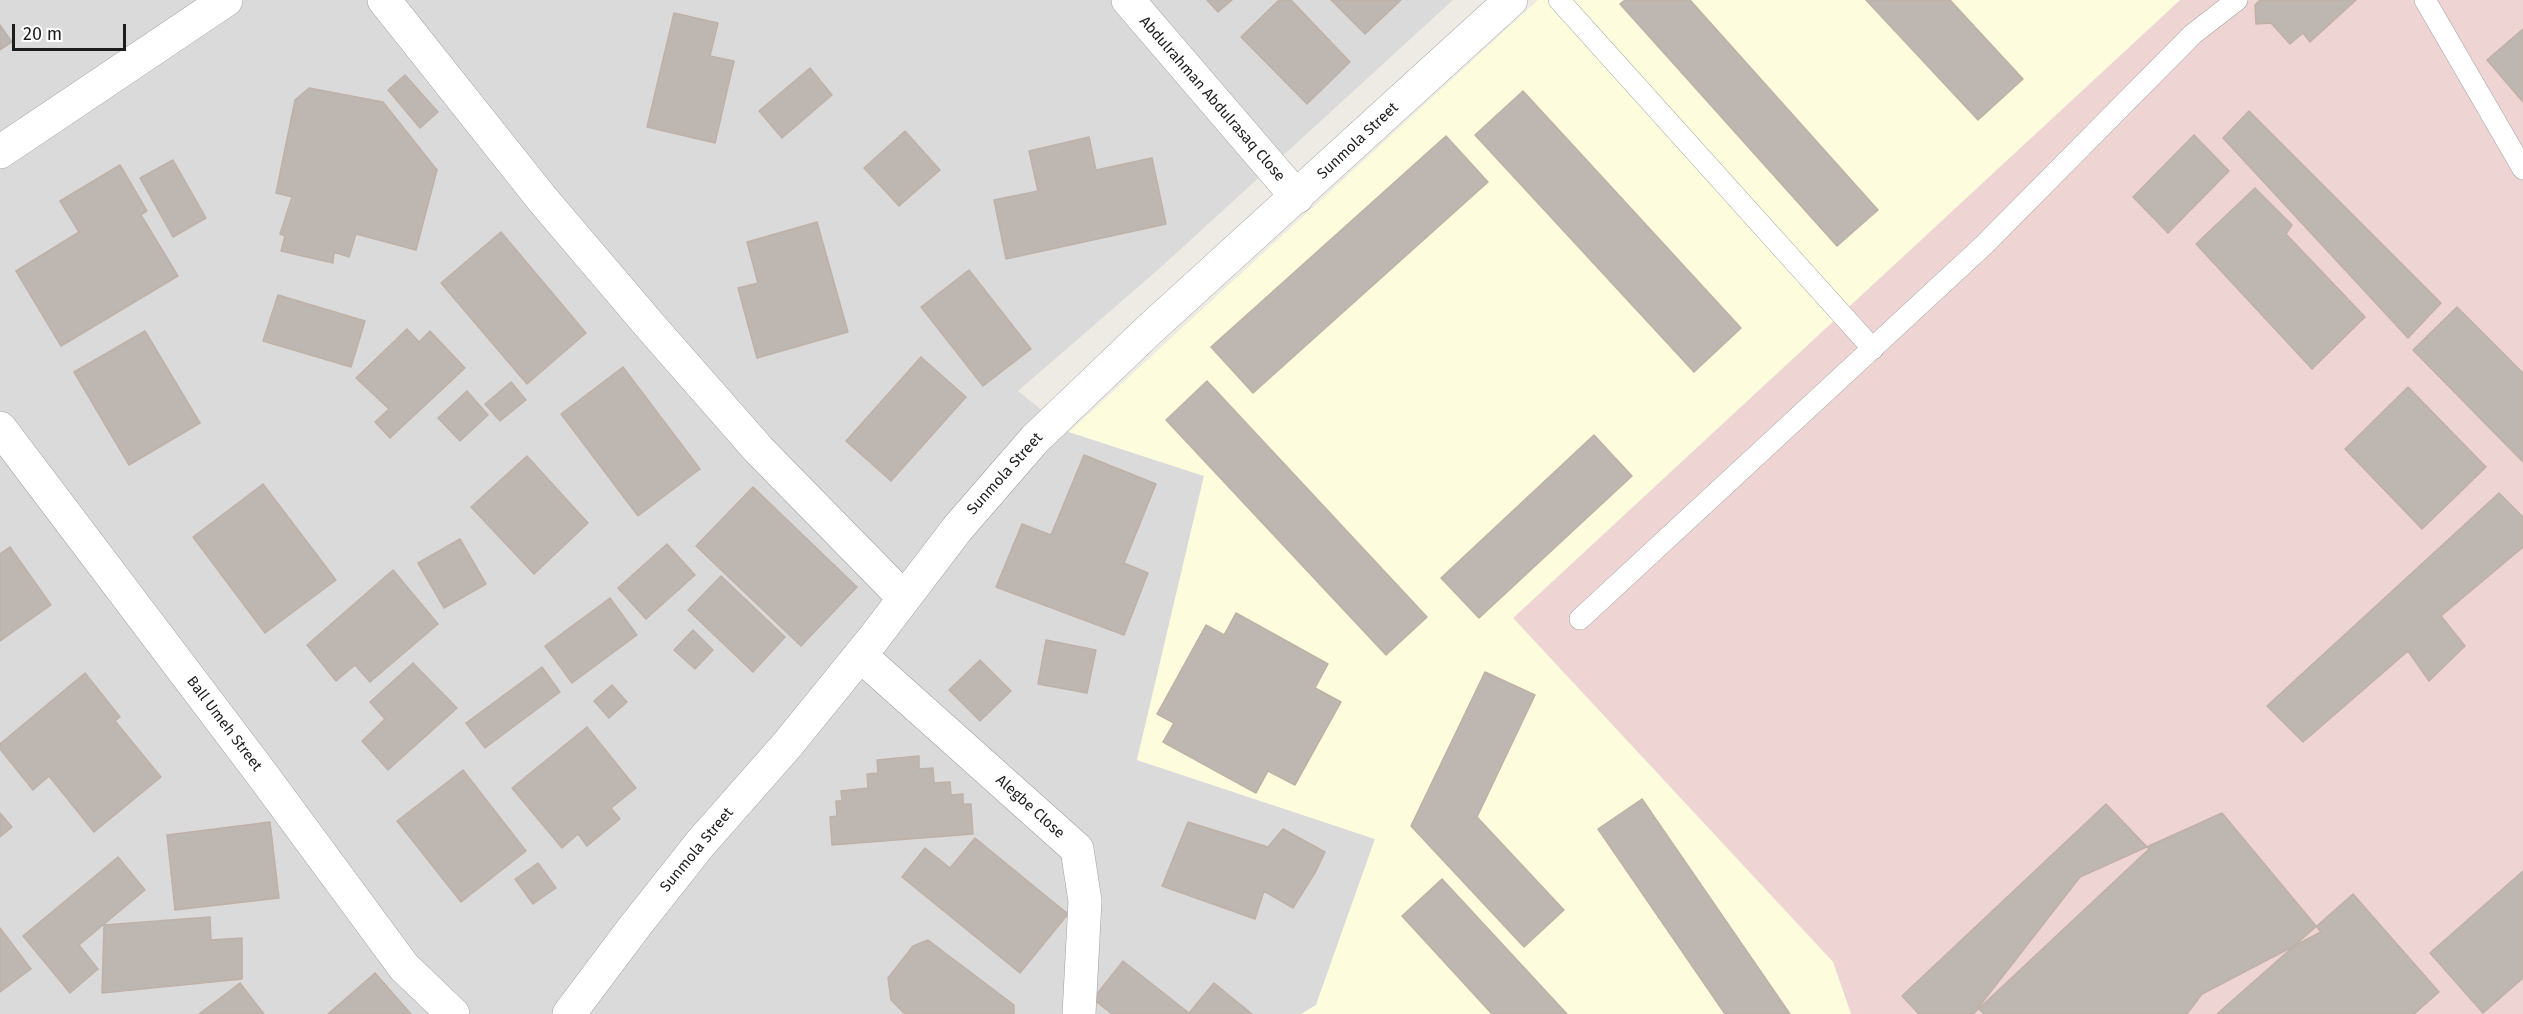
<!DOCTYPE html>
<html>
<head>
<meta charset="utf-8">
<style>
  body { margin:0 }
  #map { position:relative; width:2523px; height:1014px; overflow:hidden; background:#eeeae4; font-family:"Fira Sans",sans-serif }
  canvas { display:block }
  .scale { position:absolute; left:12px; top:24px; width:114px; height:27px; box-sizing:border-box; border:3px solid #1d1d1d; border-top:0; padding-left:8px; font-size:18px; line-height:21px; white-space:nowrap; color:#1d1d1d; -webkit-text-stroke:4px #fff; paint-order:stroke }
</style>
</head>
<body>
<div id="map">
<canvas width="2523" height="1014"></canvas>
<div class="scale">20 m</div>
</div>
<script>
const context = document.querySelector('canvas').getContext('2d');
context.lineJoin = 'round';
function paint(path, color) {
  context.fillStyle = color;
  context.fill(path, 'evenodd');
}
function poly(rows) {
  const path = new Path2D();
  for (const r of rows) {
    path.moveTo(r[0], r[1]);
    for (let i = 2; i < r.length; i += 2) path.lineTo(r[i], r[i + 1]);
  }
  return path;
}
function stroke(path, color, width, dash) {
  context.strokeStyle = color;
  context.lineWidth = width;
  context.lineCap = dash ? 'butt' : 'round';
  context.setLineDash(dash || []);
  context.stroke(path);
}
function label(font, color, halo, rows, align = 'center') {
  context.font = font + ' "Fira Sans",sans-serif';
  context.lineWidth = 5;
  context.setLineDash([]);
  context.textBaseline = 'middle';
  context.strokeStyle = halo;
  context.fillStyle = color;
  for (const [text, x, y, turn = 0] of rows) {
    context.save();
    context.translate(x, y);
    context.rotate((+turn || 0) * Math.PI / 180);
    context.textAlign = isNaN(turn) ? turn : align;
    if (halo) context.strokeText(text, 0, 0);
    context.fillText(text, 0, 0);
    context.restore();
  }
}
const residential = poly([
  [0,0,1453,0,1160,268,1018,391,1069,432,1204,476,1137,760,1375,839,1316,1005,1301,1014,0,1014]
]);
const commercial = poly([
  [2180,0,2523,0,2523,1014,1851,1014,1833,962,1513,618]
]);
const education = poly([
  [1538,0,2180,0,1513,618,1833,962,1851,1014,1301,1014,1316,1005,1375,839,1137,760,1204,476,1069,432]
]);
const building = poly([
  [1207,0,1232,0,1218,12,1207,0],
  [1279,0,1291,0,1350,62,1307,104,1241,37,1279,0],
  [1331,0,1401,0,1365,34,1331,0],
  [1625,0,1690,0,1878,210,1837,246,1620,4,1625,0],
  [1866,0,1950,0,2023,79,1978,120,1866,0],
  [2260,0,2356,0,2310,42,2303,33,2290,44,2271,23,2256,24,2255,5,2260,0],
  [674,13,718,23,710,56,734,61,715,143,647,127,674,13],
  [0,25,12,42,0,50,0,25],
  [2523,29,2523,102,2487,60,2523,29],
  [810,68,832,95,782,138,759,111,810,68],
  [405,75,438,112,420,128,388,90,405,75],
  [309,88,383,102,437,170,416,250,356,234,349,257,334,252,333,263,281,251,285,236,280,234,292,197,276,193,295,100,309,88],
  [1523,91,1741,328,1694,372,1475,135,1523,91],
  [2249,111,2441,303,2408,338,2223,138,2249,111],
  [905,131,940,170,899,206,864,168,905,131],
  [2194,135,2229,171,2168,233,2133,197,2194,135],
  [1446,136,1488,182,1253,393,1211,347,1446,136],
  [1089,137,1096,170,1152,158,1166,224,1006,259,994,200,1038,191,1029,151,1089,137],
  [173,160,206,218,173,237,140,178,173,160],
  [120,165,147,211,141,215,178,276,61,346,16,271,79,232,60,201,120,165],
  [2255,188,2292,225,2286,234,2365,317,2312,369,2196,244,2255,188],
  [817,222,848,332,757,358,738,288,758,283,747,242,817,222],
  [501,232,586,333,527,384,441,283,501,232],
  [969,270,1031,349,983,386,921,307,969,270],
  [278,295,365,321,351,367,263,341,278,295],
  [2457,307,2523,373,2523,462,2413,350,2457,307],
  [407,329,419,342,430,331,465,368,390,438,375,422,389,409,356,378,407,329],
  [145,331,200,423,129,465,74,372,145,331],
  [921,357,966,397,891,481,846,441,921,357],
  [623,367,700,469,638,516,561,414,623,367],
  [1207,381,1427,617,1386,655,1166,420,1207,381],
  [511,382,526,400,500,421,485,404,511,382],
  [2408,387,2486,467,2422,529,2345,449,2408,387],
  [467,391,488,415,460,441,438,418,467,391],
  [1594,435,1632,476,1479,618,1441,578,1594,435],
  [1084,455,1156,484,1124,563,1148,573,1124,635,996,587,1022,524,1051,535,1084,455],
  [527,456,588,523,534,574,471,507,527,456],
  [263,484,336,580,265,633,193,537,263,484],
  [753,487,857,587,801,646,696,546,753,487],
  [2499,493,2523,517,2523,547,2441,616,2465,646,2429,681,2408,651,2303,742,2267,706,2499,493],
  [460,539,486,584,444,608,418,563,460,539],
  [667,544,695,575,646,619,618,588,667,544],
  [10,547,51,605,0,641,0,554,10,547],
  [393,570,438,624,370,682,355,665,336,681,307,645,393,570],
  [721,576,785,637,753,672,688,610,721,576],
  [610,598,637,635,572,683,545,646,610,598],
  [1236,613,1328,664,1315,688,1341,702,1295,785,1268,771,1256,793,1163,742,1174,723,1157,714,1206,625,1224,635,1236,613],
  [693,630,713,650,695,669,674,650,693,630],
  [1046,640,1096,650,1087,693,1038,684,1046,640],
  [980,660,1011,691,980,721,949,690,980,660],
  [413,663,457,708,388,770,362,741,385,719,370,702,413,663],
  [542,667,560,692,485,748,466,723,542,667],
  [1485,672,1535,695,1477,817,1564,910,1524,947,1411,826,1485,672],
  [85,673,120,717,115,721,161,777,94,832,49,776,33,790,0,749,0,744,85,673],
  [612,685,627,702,609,718,594,701,612,685],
  [587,727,636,788,611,808,620,819,587,846,578,834,562,848,512,788,587,727],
  [919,756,919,769,933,768,934,783,950,782,951,795,963,794,963,804,971,804,973,834,832,845,830,817,837,816,836,801,842,801,841,791,868,788,867,774,878,773,877,760,919,756],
  [463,770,526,851,461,902,397,821,463,770],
  [1642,799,1790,1014,1725,1014,1598,829,1642,799],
  [2106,804,2149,849,1973,1014,1919,1014,1902,996,2106,804],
  [0,813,12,827,0,837,0,813],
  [2222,813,2321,932,2202,994,2187,1014,1984,1014,1978,1008,2080,877,2222,813],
  [270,822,279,898,175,910,167,835,270,822],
  [1188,822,1268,847,1283,829,1325,852,1316,871,1293,908,1264,891,1255,919,1162,886,1188,822],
  [975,838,1068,914,1020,973,902,877,925,848,950,868,975,838],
  [118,857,145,890,79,945,98,969,70,993,23,936,118,857],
  [538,863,556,888,533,904,515,879,538,863],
  [2523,871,2523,978,2483,1013,2430,953,2523,871],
  [1442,879,1567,1014,1492,1014,1402,916,1442,879],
  [2353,894,2439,992,2414,1014,2217,1014,2353,894],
  [210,917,211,940,242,938,242,979,102,993,104,925,210,917],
  [0,928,31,969,0,992,0,928],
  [928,940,1014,1005,1014,1014,905,1014,891,1000,888,978,913,946,928,940],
  [1123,961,1189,1013,1214,983,1252,1014,1112,1014,1093,999,1123,961],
  [375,973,411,1014,328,1014,375,973],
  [240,983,264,1014,199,1014,240,983]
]);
const service = poly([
  [1559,0,1873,349],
  [2425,0,2523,169],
  [1580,619,1984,245,2193,34,2237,0]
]);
const minor = poly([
  [384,0,543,200,652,328,759,450,904,598],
  [1128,0,1297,197],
  [0,152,226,0],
  [0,428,261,773,404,967,453,1014],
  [860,655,1077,849,1085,901,1079,1014],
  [569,1014,635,926,700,844,788,744,874,638,957,529,1035,439,1150,329,1511,0]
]);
const streetNames = [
  ["Abdulrahman Abdulrasaq Close",1212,99,49],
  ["Sunmola Street",1358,141,-43],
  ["Sunmola Street",1005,474,-48],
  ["Ball Umeh Street",224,724,53],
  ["Alegbe Close",1030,807,42],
  ["Sunmola Street",697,850,-50]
];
paint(residential, '#dbdada');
paint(commercial, '#eed4d3');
paint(education, '#fdfcdd');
paint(building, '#beb6b0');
stroke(building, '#bfb1a7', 1.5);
stroke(service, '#a1a1a1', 22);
stroke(minor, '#a1a1a1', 34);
stroke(service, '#fff', 21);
stroke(minor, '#fff', 33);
label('15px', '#1d1d1d', '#fff', streetNames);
</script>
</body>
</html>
